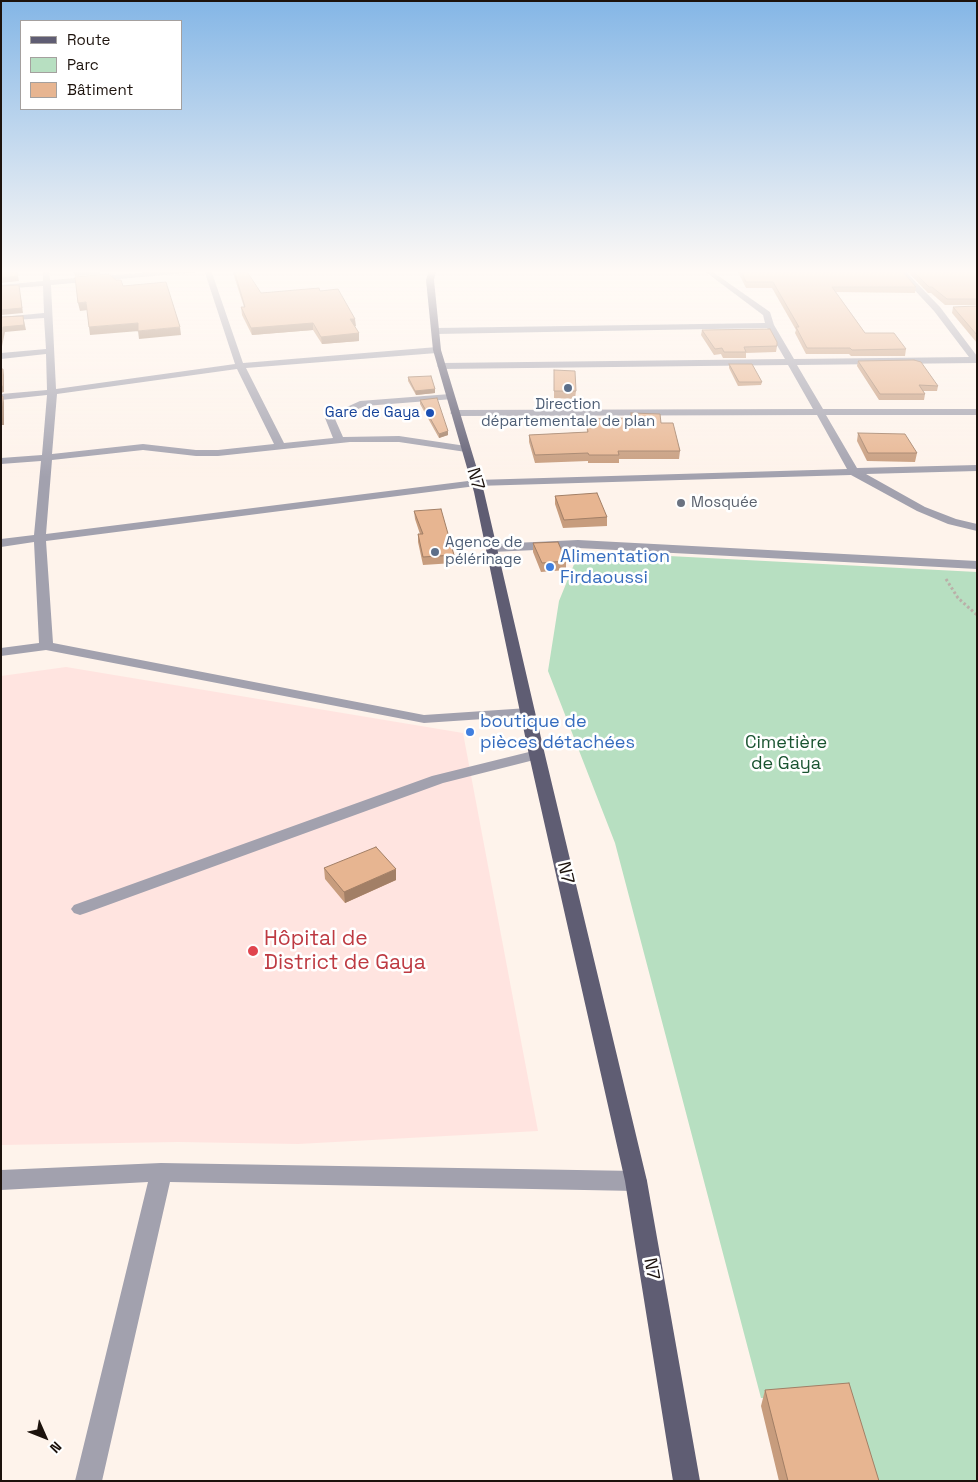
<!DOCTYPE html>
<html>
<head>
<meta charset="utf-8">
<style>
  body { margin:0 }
  #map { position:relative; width:978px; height:1482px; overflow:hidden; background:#fef3eb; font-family:"Space Grotesk",sans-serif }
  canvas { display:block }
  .frame { position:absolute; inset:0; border:2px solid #1c120c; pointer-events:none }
  .legend { position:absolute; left:20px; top:20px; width:162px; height:90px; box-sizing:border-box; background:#fff; border:1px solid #a4a09e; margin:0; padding:6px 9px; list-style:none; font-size:15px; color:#1c120c }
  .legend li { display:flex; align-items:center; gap:10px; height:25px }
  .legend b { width:25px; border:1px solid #a4a09e }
  .north { position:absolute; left:20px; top:1412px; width:50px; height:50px; -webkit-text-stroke:4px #fff; paint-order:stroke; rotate:134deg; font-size:14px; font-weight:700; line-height:20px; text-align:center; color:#1c120c }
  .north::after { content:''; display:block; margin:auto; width:18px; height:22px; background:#1c120c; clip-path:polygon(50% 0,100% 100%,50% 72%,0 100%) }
</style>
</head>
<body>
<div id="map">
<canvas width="978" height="1482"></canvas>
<div class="frame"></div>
<ul class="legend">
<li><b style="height:6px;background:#5f5d73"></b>Route</li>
<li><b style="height:14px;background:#b7dfc1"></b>Parc</li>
<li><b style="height:14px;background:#e7b591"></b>Bâtiment</li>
</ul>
<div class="north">N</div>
</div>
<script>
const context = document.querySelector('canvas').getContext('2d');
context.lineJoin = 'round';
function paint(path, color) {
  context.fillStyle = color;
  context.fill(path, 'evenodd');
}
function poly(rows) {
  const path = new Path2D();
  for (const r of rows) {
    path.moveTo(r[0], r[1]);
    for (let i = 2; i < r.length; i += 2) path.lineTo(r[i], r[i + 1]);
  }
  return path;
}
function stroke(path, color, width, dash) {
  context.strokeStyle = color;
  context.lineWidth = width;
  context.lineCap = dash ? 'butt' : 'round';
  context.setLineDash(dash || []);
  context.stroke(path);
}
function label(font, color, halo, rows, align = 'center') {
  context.font = font + ' "Space Grotesk",sans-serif';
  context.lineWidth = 5;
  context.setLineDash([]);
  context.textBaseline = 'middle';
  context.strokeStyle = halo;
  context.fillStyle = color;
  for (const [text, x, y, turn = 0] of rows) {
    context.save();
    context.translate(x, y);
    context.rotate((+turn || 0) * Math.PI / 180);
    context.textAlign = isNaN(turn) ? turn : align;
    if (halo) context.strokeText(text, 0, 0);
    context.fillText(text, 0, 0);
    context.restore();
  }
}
const medical = poly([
  [66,667,463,733,538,1131,298,1144,178,1142,1,1145,1,676]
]);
const green = poly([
  [592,552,977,572,977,1481,871,1481,844,1399,761,1398,615,843,548,671,559,601,577,557,592,556]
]);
const path = poly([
  [946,579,958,598,977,615]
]);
const minor = poly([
  [43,270,49,270,50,280,176,270,203,270,199,272,51,285,56,389,235,364,204,270,211,270,243,363,437,347,441,350,437,353,246,368,284,443,333,438,325,418,327,416,360,401,450,394,453,395,453,399,365,406,335,419,343,437,399,436,466,446,471,449,466,452,399,442,350,442,218,456,196,456,143,450,52,460,46,534,476,480,847,469,817,415,455,416,450,413,455,410,813,409,788,365,441,369,437,366,441,363,785,359,767,328,436,334,432,331,436,328,765,323,763,315,703,270,710,270,770,312,774,325,794,359,969,357,934,311,896,270,904,270,940,307,977,356,977,363,797,365,823,409,977,409,977,415,826,415,857,468,977,465,977,471,866,474,925,507,956,519,977,524,977,531,948,524,917,511,851,475,476,486,46,541,53,643,424,715,528,708,533,709,535,712,533,715,528,716,424,723,46,650,1,656,1,648,39,643,34,542,1,547,1,539,34,535,41,461,1,464,1,458,42,455,47,395,1,400,1,394,47,390,46,354,1,359,1,353,46,349,44,318,1,321,1,317,44,313,43,286,1,289,1,285,43,281,43,270],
  [237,369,274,444,218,450,196,450,143,444,52,454,57,394,237,369],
  [578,540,977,561,977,569,578,548,492,552,486,548,492,544,578,540],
  [537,750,542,752,545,755,542,758,443,783,86,913,80,915,74,913,71,909,74,905,432,776,537,750],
  [161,1163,636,1171,644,1174,647,1181,644,1188,636,1191,170,1182,102,1481,75,1481,148,1182,1,1190,1,1170,161,1163]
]);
const major = poly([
  [429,270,436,270,434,280,441,350,484,492,545,755,647,1181,700,1481,673,1481,625,1181,529,755,474,492,433,350,426,280,429,270]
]);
const wall = poly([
  [232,270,246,270,261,293,320,291,356,326,354,327,359,333,359,341,322,344,313,330,252,335,242,315,241,307,244,307],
  [737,270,901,270,916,287,915,293,836,292,865,333,906,349,905,356,851,356,849,354,806,354,795,333,796,330,772,288,746,288],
  [906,270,977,270,977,305,945,305,931,293,928,293],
  [977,306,977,343,952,313,953,307],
  [702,330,777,346,776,352,746,353,746,358,723,358,721,354,714,355,701,335],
  [858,361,938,386,937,391,923,391,925,394,924,400,879,400,857,366],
  [729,364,762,382,761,385,738,386,729,368],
  [554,370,576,391,575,399,554,398],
  [408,377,435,389,435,393,416,395,408,381],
  [420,400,448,431,448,435,439,438,420,404],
  [631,413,661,423,680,451,679,459,619,459,619,463,588,463,588,461,535,463,529,442,529,435,587,432,586,419,631,418],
  [858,433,917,453,915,462,867,461,857,441],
  [555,496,607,517,607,526,563,528,555,504],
  [414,511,454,555,454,563,423,565,418,542,418,534,420,534,415,519],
  [533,543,566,561,566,570,541,572,533,552],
  [324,868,396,880,345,903,325,879],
  [765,1390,879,1481,779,1481,761,1406]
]);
const shadedWall = poly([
  [17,270,19,281,1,283,1,278],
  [99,271,100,274,75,276,74,273],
  [19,285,23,313,1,315,1,310],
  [86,302,88,310,80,311,78,303],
  [23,316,26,330,5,332,1,351,1,341,3,327],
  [350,319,355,319,356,326,350,327],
  [138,323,139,331,90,335,89,327],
  [313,323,313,330,252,335,251,328],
  [180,327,181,335,139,339,138,331],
  [359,333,359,341,322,344,321,337],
  [3,369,4,375,4,392,1,393],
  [435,389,435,393,416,395,415,391],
  [3,396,4,402,4,425,1,425],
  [448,431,448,435,439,438,439,434],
  [396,869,396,880,345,903,344,892]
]);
const building = poly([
  [1,270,17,270,18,276,1,278,1,270],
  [74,270,97,270,99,271,74,273,74,270],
  [234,270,246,270,261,293,319,288,320,291,338,289,355,319,350,319,359,333,321,337,313,323,251,328,241,307,245,307,234,270],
  [741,270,901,270,916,287,832,287,865,333,894,333,906,349,852,350,850,348,807,348,796,327,799,327,773,282,746,282,741,270],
  [912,270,977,270,977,299,947,299,932,287,929,287,912,270],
  [108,274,116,280,121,280,123,286,166,282,180,327,138,331,138,323,89,327,86,302,78,303,75,277,108,274],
  [19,285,22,308,1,310,1,286,19,285],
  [977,306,977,335,953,307,977,306],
  [23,316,24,325,3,327,1,341,1,317,23,316],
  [770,329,777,342,777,346,744,347,746,352,724,352,722,348,715,349,702,330,770,329],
  [914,360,921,362,938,386,919,385,925,394,880,394,858,361,914,360],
  [729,364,752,364,762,382,739,382,729,364],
  [1,369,3,369,3,386,1,387,1,369],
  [554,370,575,371,576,391,554,391,554,370],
  [431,376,435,389,415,391,408,377,431,376],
  [1,396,3,396,2,419,1,419,1,396],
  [437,398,448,431,439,434,420,400,437,398],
  [631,413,660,414,661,423,673,423,680,451,618,451,619,455,589,455,588,453,535,455,529,435,588,432,586,419,631,418,631,413],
  [858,433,905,434,917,453,868,453,858,433],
  [597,493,607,517,564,520,555,496,597,493],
  [441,509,454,555,423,557,418,534,423,534,414,511,441,509],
  [558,542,566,561,542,563,533,543,558,542],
  [376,847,396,869,344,892,324,868,376,847],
  [849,1383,879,1481,788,1481,765,1390,849,1383]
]);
const markers = [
  [568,388,5,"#5c6f8a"],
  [430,413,5,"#1a4fb4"],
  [681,503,5,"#6b7280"],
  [435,552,5,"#5c6f8a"],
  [550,567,5,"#3f7fe0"],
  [470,732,5,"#3f7fe0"],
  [253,951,6,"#e0444e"]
];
const farServicenames = [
  ["Direction",568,405],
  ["départementale de plan",568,422],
  ["Agence de",445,543,"left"],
  ["pélérinage",445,560,"left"]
];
const farTransitnames = [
  ["Gare de Gaya",420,413]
];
const farWorshipnames = [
  ["Mosquée",691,503]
];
const streetNames = [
  ["N7",475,479,74],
  ["N7",565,873,77],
  ["N7",651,1269,80]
];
const shopNames = [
  ["Alimentation",560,557],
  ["Firdaoussi",560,578],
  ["boutique de",480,722],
  ["pièces détachées",480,743]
];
const parkNames = [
  ["Cimetière",786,743],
  ["de Gaya",786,764]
];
const nearHealthnames = [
  ["Hôpital de",264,939],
  ["District de Gaya",264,963]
];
paint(medical, '#ffe4e0');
paint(green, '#b7dfc1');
stroke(path, '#baafa8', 3, [2.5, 2.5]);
paint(minor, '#a2a1ae');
paint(major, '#5f5d73');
paint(wall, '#c79c7d');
paint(shadedWall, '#a27f66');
paint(building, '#e7b591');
stroke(building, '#a27f66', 1);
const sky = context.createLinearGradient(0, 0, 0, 477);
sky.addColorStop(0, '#84b6e6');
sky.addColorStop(0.57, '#fffaf6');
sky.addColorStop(1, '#fffaf600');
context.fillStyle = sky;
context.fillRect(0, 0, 978, 477);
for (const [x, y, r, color] of markers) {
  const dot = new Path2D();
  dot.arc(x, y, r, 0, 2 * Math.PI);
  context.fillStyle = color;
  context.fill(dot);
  stroke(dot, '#fff', 2);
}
label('15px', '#4e5e75', '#fff', farServicenames);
label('15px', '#164399', '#fff', farTransitnames, 'right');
label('15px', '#5b616d', '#fff', farWorshipnames, 'left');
label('18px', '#1c120c', '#fff', streetNames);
label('18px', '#366cbe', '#fff', shopNames, 'left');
label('18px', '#1a5431', '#fff', parkNames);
label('21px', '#be3a42', '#fff', nearHealthnames, 'left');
</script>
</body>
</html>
